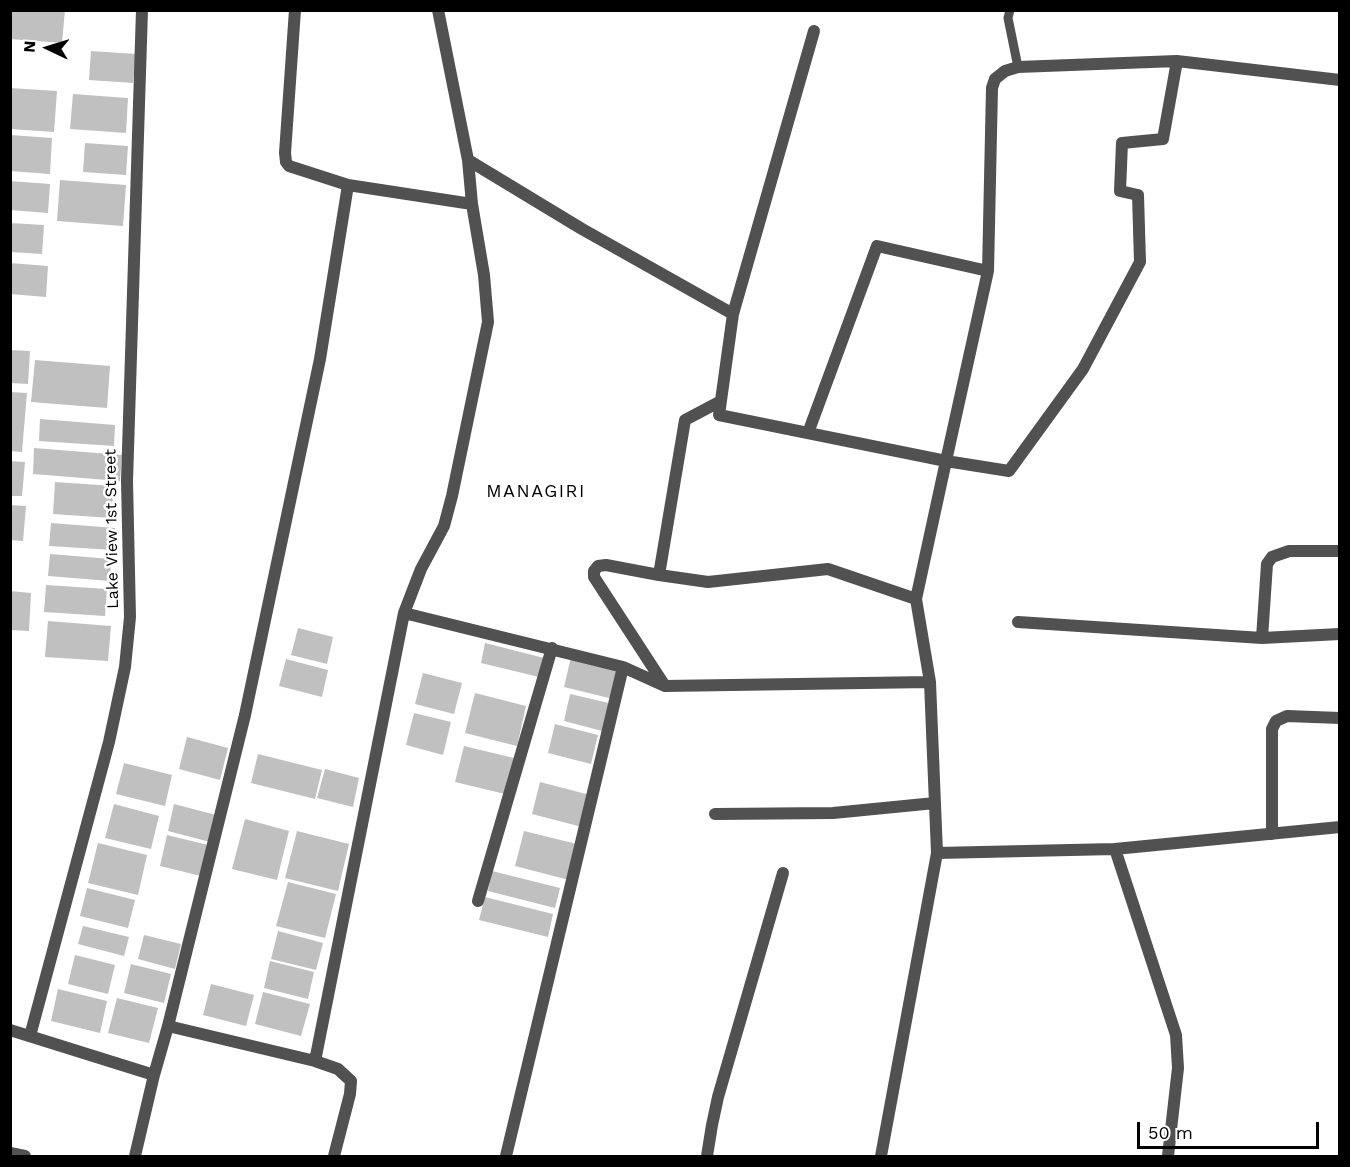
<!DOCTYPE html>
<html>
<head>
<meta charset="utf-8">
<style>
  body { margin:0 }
  #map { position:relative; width:1350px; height:1167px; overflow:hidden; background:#fff; font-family:"Work Sans",sans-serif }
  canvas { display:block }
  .frame { position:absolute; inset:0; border:12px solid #000; pointer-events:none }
  .north { position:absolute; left:18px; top:18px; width:60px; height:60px; -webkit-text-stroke:4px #fff; paint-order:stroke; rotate:274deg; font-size:16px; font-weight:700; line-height:24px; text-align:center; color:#000 }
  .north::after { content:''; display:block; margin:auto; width:21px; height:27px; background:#000; clip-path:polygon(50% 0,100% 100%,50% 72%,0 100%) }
  .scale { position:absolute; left:1137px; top:1122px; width:182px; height:27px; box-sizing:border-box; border:3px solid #000; border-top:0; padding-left:8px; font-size:18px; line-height:21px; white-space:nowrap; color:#000; -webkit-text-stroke:4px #fff; paint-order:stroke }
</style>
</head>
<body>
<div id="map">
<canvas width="1350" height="1167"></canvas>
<div class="frame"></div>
<div class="north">N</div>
<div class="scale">50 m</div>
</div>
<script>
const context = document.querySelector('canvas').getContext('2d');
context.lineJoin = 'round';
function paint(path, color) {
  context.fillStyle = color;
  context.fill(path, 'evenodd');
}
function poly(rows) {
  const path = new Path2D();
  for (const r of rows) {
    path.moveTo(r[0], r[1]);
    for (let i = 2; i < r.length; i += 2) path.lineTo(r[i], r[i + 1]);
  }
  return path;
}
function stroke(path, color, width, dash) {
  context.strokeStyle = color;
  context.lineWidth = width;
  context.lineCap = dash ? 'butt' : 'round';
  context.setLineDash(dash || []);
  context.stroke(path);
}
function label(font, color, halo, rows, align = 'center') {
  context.font = font + ' "Work Sans",sans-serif';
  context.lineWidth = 5;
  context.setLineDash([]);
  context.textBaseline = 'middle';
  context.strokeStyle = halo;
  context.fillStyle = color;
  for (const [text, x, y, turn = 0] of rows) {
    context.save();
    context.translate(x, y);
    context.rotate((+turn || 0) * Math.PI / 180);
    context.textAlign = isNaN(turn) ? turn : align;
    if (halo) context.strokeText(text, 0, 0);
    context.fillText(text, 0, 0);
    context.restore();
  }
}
const building = poly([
  [10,10,65,10,62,43,10,39],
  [91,51,136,54,133,83,89,80],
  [10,88,57,91,54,132,10,129],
  [73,94,128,98,126,133,70,129],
  [10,135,52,138,50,174,10,171],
  [85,143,128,146,126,175,83,172],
  [60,180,126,185,123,226,57,221],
  [10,181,50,184,48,213,10,210],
  [10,223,44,225,42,254,10,252],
  [10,263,48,266,46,297,10,294],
  [10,350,30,351,28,384,10,383],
  [35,360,110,366,107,408,31,402],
  [10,392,27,393,22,452,10,451],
  [40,419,115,425,114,446,39,441],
  [34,448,122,455,120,481,33,474],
  [10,461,25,462,22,496,10,496],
  [55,482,114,486,111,518,53,514],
  [10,505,26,506,23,541,10,540],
  [51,523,115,528,113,550,49,546],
  [50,554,111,559,110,581,48,576],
  [46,585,107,589,105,616,44,612],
  [10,591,31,593,29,631,10,630],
  [48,621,111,626,108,661,45,657],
  [298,628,333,637,327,664,291,655],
  [485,643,544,658,539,677,481,663],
  [571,657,620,670,613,699,564,687],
  [286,659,328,670,322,697,279,686],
  [423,673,462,683,454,714,415,704],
  [475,693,526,706,517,746,465,733],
  [570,694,609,703,602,731,564,721],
  [414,713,451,722,443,755,406,745],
  [555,724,598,735,591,764,548,753],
  [187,737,228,748,220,780,179,769],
  [464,746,514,758,505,794,455,782],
  [258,754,322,770,315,799,251,783],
  [124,763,172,775,165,806,116,794],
  [325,769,359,778,353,807,317,798],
  [540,782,590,795,582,827,532,814],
  [114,804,159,816,151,849,105,838],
  [174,804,216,815,210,842,168,831],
  [245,819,289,831,277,880,232,869],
  [297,831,349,844,338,891,285,878],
  [524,831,577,844,569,880,515,866],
  [167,835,208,845,201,876,160,866],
  [98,843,147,855,138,895,88,883],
  [492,871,560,888,555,908,488,891],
  [288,882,336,894,325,938,276,926],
  [87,888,135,900,128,928,80,916],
  [485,897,553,914,548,937,479,920],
  [83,926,129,937,124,956,78,944],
  [278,931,323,943,316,970,271,959],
  [144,935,181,944,175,969,138,959],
  [75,955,115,965,108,994,68,984],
  [270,961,314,972,308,999,264,988],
  [131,964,171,974,164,1003,124,993],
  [211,984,254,995,246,1026,203,1015],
  [58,989,107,1001,100,1033,51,1021],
  [263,992,310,1004,301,1036,255,1024],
  [117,998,158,1008,149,1043,108,1033]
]);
const lane = poly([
  [1010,10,1008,18,1018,67]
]);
const street = poly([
  [295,10,285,153,286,162,289,166,348,185,472,204],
  [438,10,468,160,582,229,733,314],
  [814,31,733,314,719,415,946,461,916,599,930,682,937,853,1115,849,1176,1035,1178,1068,1168,1156],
  [1177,61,1163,139,1122,143,1120,191,1138,195,1140,262,1083,369,1009,471,946,461,988,271,992,88,995,79,1005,71,1018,67,1177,61,1340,80],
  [808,433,877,246,988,271],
  [659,575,708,582,828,569,916,599],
  [404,613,623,667,665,686,930,682],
  [1018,622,1262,638,1340,634],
  [1262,638,1267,564,1272,557,1289,551,1340,551],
  [665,686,594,577,594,571,598,566,606,565,659,575,685,420,721,401],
  [715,814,833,813,935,803],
  [1272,834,1272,729,1276,721,1287,716,1340,718],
  [1115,849,1340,827],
  [478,901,552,648],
  [168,1026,245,715,320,359,348,185],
  [10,1030,154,1075,135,1156],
  [30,1036,109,742,125,667,130,617,127,481,142,10],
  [315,1061,404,613,421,569,444,526,452,496,488,322,484,275,472,204,468,160],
  [154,1075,168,1026,315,1061,338,1069,351,1081,350,1094,334,1156],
  [10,1153,25,1156],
  [506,1156,623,667],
  [707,1156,712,1125,718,1097,783,873],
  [881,1156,937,853]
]);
const streetNames = [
  ["Lake View 1st Street",112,529,-91]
];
const neighbourhoodNames = [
  ["MANAGIRI",536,492]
];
paint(building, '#c0c0c0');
stroke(lane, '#515151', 9);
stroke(street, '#515151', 12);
label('16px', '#000', '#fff', streetNames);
context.letterSpacing = '1.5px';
label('18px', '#000', '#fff', neighbourhoodNames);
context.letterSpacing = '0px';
</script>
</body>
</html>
